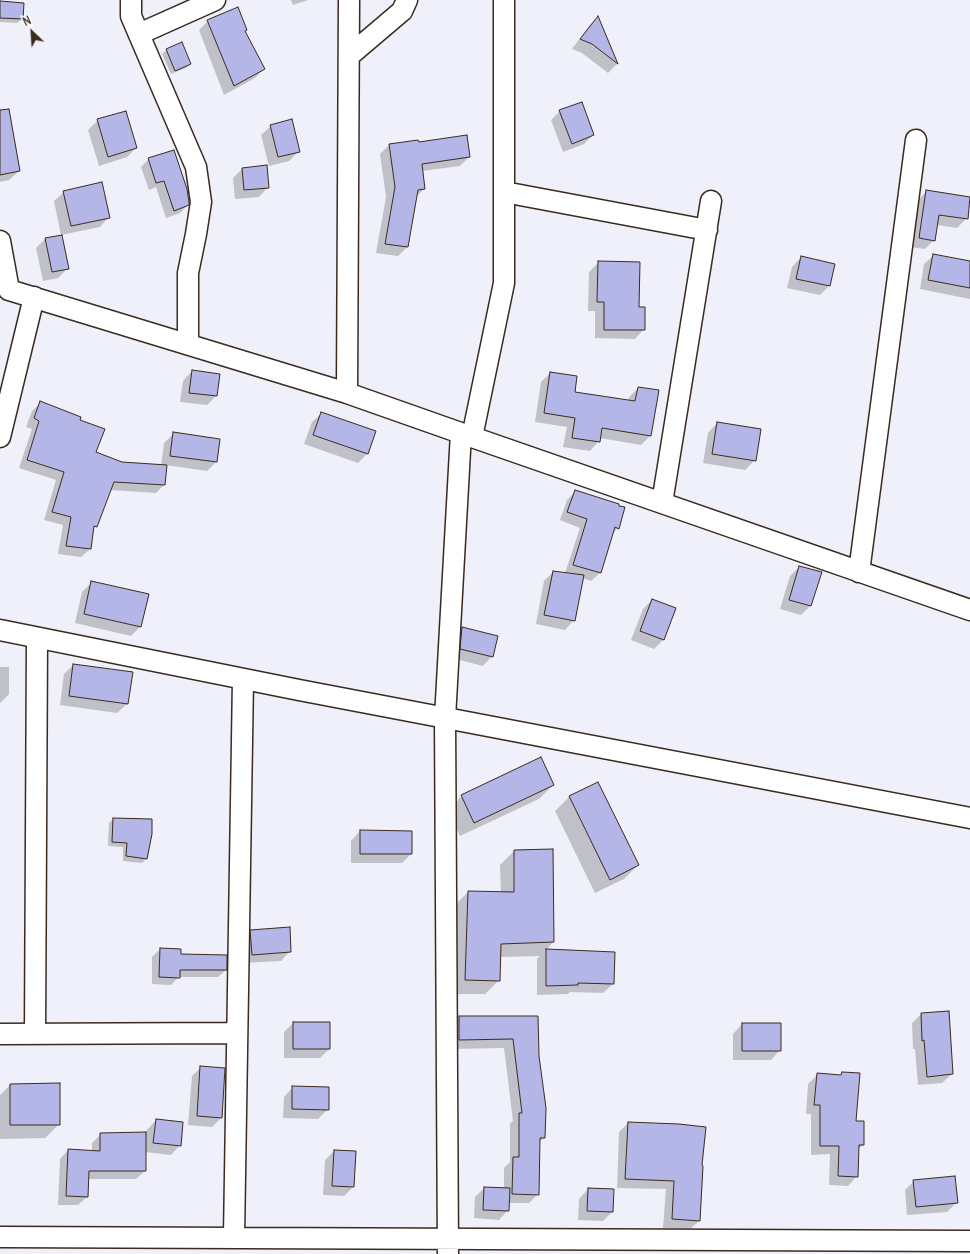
<!DOCTYPE html>
<html>
<head>
<meta charset="utf-8">
<style>
  body { margin:0 }
  #map { position:relative; width:970px; height:1254px; overflow:hidden; background:#f0f0fa; font-family:Delius,sans-serif }
  canvas { display:block }
  .north { position:absolute; left:12px; top:12px; width:40px; height:40px; -webkit-text-stroke:3px #fff; paint-order:stroke; rotate:335deg; font-size:11px; font-weight:700; line-height:16px; text-align:center; color:#3b2a1e }
  .north::after { content:''; display:block; margin:auto; width:14px; height:18px; background:#3b2a1e; clip-path:polygon(50% 0,100% 100%,50% 72%,0 100%) }
</style>
</head>
<body>
<div id="map">
<canvas width="970" height="1254"></canvas>
<div class="north">N</div>
</div>
<script>
const context = document.querySelector('canvas').getContext('2d');
context.lineJoin = 'round';
function paint(path, color) {
  context.fillStyle = color;
  context.fill(path, 'evenodd');
}
function poly(rows) {
  const path = new Path2D();
  for (const r of rows) {
    path.moveTo(r[0], r[1]);
    for (let i = 2; i < r.length; i += 2) path.lineTo(r[i], r[i + 1]);
  }
  return path;
}
function stroke(path, color, width, dash) {
  context.strokeStyle = color;
  context.lineWidth = width;
  context.lineCap = dash ? 'butt' : 'round';
  context.setLineDash(dash || []);
  context.stroke(path);
}
const shadow = poly([
  [291,0,308,0,293,5],
  [0,2,22,19,17,23,0,22],
  [598,17,617,64,608,73,582,53,572,49,589,26],
  [208,21,246,30,244,32,264,69,255,78,224,95,199,30],
  [167,50,190,64,186,68,171,74,162,54],
  [560,111,593,135,584,144,563,152,551,120],
  [98,120,136,148,127,157,99,166,88,130],
  [271,126,299,151,289,161,269,166,261,135],
  [0,138,19,171,9,180,0,182],
  [418,143,469,157,460,166,422,171,424,189,416,197,407,247,398,256,376,253,386,197,380,154,389,145],
  [149,159,188,205,180,213,166,218,156,187,149,190,141,167],
  [266,166,268,187,259,197,235,199,233,178,242,169],
  [64,192,109,217,100,227,61,235,54,201],
  [926,192,967,218,957,228,937,225,934,240,925,249,910,247,917,201],
  [45,239,68,268,58,278,43,281,36,248],
  [934,255,970,262,970,299,920,289,924,264],
  [801,257,834,265,829,286,820,295,787,288,792,267],
  [599,262,638,308,644,329,635,339,595,338,595,311,588,311,589,272],
  [192,371,216,396,207,405,180,402,183,381],
  [550,373,574,393,628,401,629,397,638,388,658,391,650,436,641,445,600,438,599,441,590,451,563,447,567,427,535,422,541,382],
  [41,402,79,420,95,453,122,463,161,466,164,443,173,434,216,462,207,471,166,465,164,485,156,493,110,490,96,526,92,530,90,549,81,557,58,554,63,525,44,520,56,480,19,468,32,429,26,427,32,411],
  [322,413,375,432,367,454,358,463,304,444,312,422],
  [717,423,755,460,745,470,703,463,708,433],
  [575,492,618,528,612,534,600,573,591,581,582,578,574,620,565,630,536,624,544,581,553,572,565,573,580,528,560,520,567,500],
  [799,567,811,605,801,615,780,609,790,576],
  [92,582,141,626,131,636,75,623,82,592],
  [652,600,663,640,654,649,631,640,643,609],
  [462,628,492,656,483,666,452,658,453,637],
  [73,665,132,673,127,704,117,713,60,705,64,674],
  [0,667,9,667,9,694,0,703],
  [598,783,638,865,624,879,595,893,555,811,569,797],
  [553,785,539,799,460,836,448,810,462,796],
  [113,819,151,834,146,859,142,863,123,861,123,847,108,846,109,823],
  [360,831,411,854,402,863,351,863,351,841],
  [514,851,553,942,546,950,614,953,613,984,603,993,570,992,568,994,537,995,537,959,540,956,499,957,499,980,485,994,452,994,454,906,468,892,501,893,500,865],
  [251,931,290,951,281,961,243,963,242,940],
  [160,949,180,950,180,955,226,970,218,977,179,977,171,985,152,984,152,957],
  [921,1014,952,1074,942,1083,918,1085,915,1049,913,1049,912,1023],
  [459,1017,537,1017,538,1056,544,1138,539,1142,538,1194,529,1203,508,1203,508,1210,499,1220,474,1218,475,1197,484,1188,504,1188,504,1168,510,1162,510,1123,513,1121,504,1048,450,1049,450,1027],
  [293,1023,329,1049,320,1058,284,1058,284,1032],
  [742,1024,780,1050,771,1060,733,1060,733,1034],
  [201,1067,222,1117,212,1127,188,1125,192,1076],
  [842,1073,854,1122,863,1145,858,1149,857,1176,848,1186,829,1185,830,1154,811,1155,811,1114,806,1114,808,1084,818,1074,839,1076],
  [10,1085,59,1124,45,1138,0,1139,0,1095],
  [293,1087,328,1109,318,1119,283,1118,284,1097],
  [156,1120,180,1145,171,1155,145,1152,145,1171,136,1179,87,1179,87,1197,78,1205,58,1205,60,1159,68,1150,92,1151,92,1143,101,1134,146,1133,147,1130],
  [628,1123,701,1166,699,1221,690,1229,663,1228,666,1189,617,1188,619,1132],
  [334,1151,353,1187,344,1196,323,1195,325,1160],
  [914,1181,957,1202,947,1212,907,1215,905,1190],
  [588,1189,612,1212,603,1221,578,1220,579,1199]
]);
const building = poly([
  [0,1,24,3,23,19,0,18,0,1],
  [238,7,247,30,245,31,265,69,234,86,207,20,238,7],
  [598,16,618,64,592,44,580,39,598,16],
  [182,42,191,64,175,71,166,49,182,42],
  [582,102,594,135,572,144,559,110,582,102],
  [9,109,20,171,0,175,0,110,9,109],
  [126,111,137,148,108,157,97,119,126,111],
  [292,119,300,152,278,157,270,125,292,119],
  [467,135,470,157,422,164,425,189,418,190,408,247,385,244,395,187,389,144,418,140,419,142,467,135],
  [174,150,187,189,189,202,189,205,174,211,164,181,156,183,148,158,174,150],
  [267,165,269,188,244,190,242,168,267,165],
  [102,182,110,218,71,226,63,191,102,182],
  [926,190,970,197,968,219,939,215,935,241,919,238,926,190],
  [62,235,69,269,52,272,45,238,62,235],
  [933,254,970,261,970,288,928,280,933,254],
  [801,256,835,264,830,286,796,279,801,256],
  [598,261,640,262,639,307,645,307,645,330,604,330,604,302,597,302,598,261],
  [192,370,220,374,217,396,189,393,192,370],
  [550,372,577,376,575,392,635,401,638,387,659,390,651,436,602,428,600,442,572,438,575,418,544,413,550,372],
  [40,401,81,417,80,420,105,429,96,452,122,462,167,465,165,485,114,482,97,527,94,526,91,549,66,546,71,517,52,512,64,472,27,460,39,421,34,418,40,401],
  [321,412,376,431,368,454,313,435,321,412],
  [717,422,761,429,756,461,712,454,717,422],
  [173,432,220,439,217,462,170,456,173,432],
  [575,490,619,504,619,506,625,507,619,529,615,527,601,573,573,565,587,519,567,512,575,490],
  [799,566,822,572,811,606,789,600,799,566],
  [553,571,584,575,575,621,544,615,553,571],
  [91,581,149,594,141,627,84,614,91,581],
  [652,599,676,608,664,640,640,631,652,599],
  [462,627,498,636,493,657,460,649,462,627],
  [73,664,133,672,128,704,69,696,73,664],
  [541,757,554,785,474,823,461,795,541,757],
  [598,782,639,865,610,880,569,796,598,782],
  [113,818,152,819,152,834,147,859,126,856,127,843,112,842,113,818],
  [360,830,412,831,412,854,360,854,360,830],
  [553,849,554,942,501,944,500,981,465,980,468,891,514,892,514,850,553,849],
  [290,927,291,952,252,955,250,930,290,927],
  [160,948,181,949,181,954,227,955,227,970,180,970,180,978,159,977,160,948],
  [546,949,615,952,614,984,578,983,578,985,546,986,546,949],
  [949,1011,953,1074,927,1077,924,1040,922,1041,921,1013,949,1011],
  [459,1016,538,1016,539,1056,546,1108,545,1138,540,1138,539,1195,512,1194,513,1157,519,1157,519,1113,522,1113,513,1039,459,1040,459,1016],
  [293,1022,330,1022,330,1049,293,1049,293,1022],
  [742,1023,781,1023,781,1051,742,1051,742,1023],
  [200,1066,225,1068,222,1118,197,1116,200,1066],
  [842,1072,860,1073,856,1121,864,1121,864,1145,859,1145,858,1177,838,1176,839,1146,820,1146,820,1105,814,1105,817,1073,841,1075,842,1072],
  [60,1083,60,1125,10,1125,10,1084,60,1083],
  [292,1086,329,1087,329,1110,292,1109,292,1086],
  [156,1119,183,1122,181,1146,153,1143,156,1119],
  [628,1122,679,1124,706,1127,702,1165,703,1166,700,1221,672,1219,674,1181,625,1179,628,1122],
  [146,1132,146,1171,89,1171,88,1197,66,1196,68,1149,100,1151,100,1133,146,1132],
  [334,1150,356,1151,354,1187,332,1186,334,1150],
  [955,1176,958,1203,916,1207,913,1180,955,1176],
  [484,1187,510,1188,509,1211,483,1210,484,1187],
  [588,1188,614,1189,613,1212,587,1211,588,1188]
]);
const street = poly([
  [131,0,131,16,196,167,201,202,196,234,188,273,188,344],
  [139,34,215,0],
  [349,56,402,11,407,0],
  [504,192,707,230],
  [0,241,9,290,347,393,472,437,970,610],
  [347,393,349,0],
  [0,437,34,297],
  [472,437,504,283,504,0],
  [662,503,711,201],
  [859,572,916,140],
  [0,630,299,690,970,818],
  [0,1034,237,1033],
  [35,1034,37,638],
  [0,1237,970,1241],
  [234,1237,243,679],
  [448,1254,445,718,461,433]
]);
paint(shadow, '#0003');
paint(building, '#b4b6e8');
stroke(building, '#3b2a1e', 1);
stroke(street, '#3b2a1e', 23);
stroke(street, '#fff', 20);
</script>
</body>
</html>
